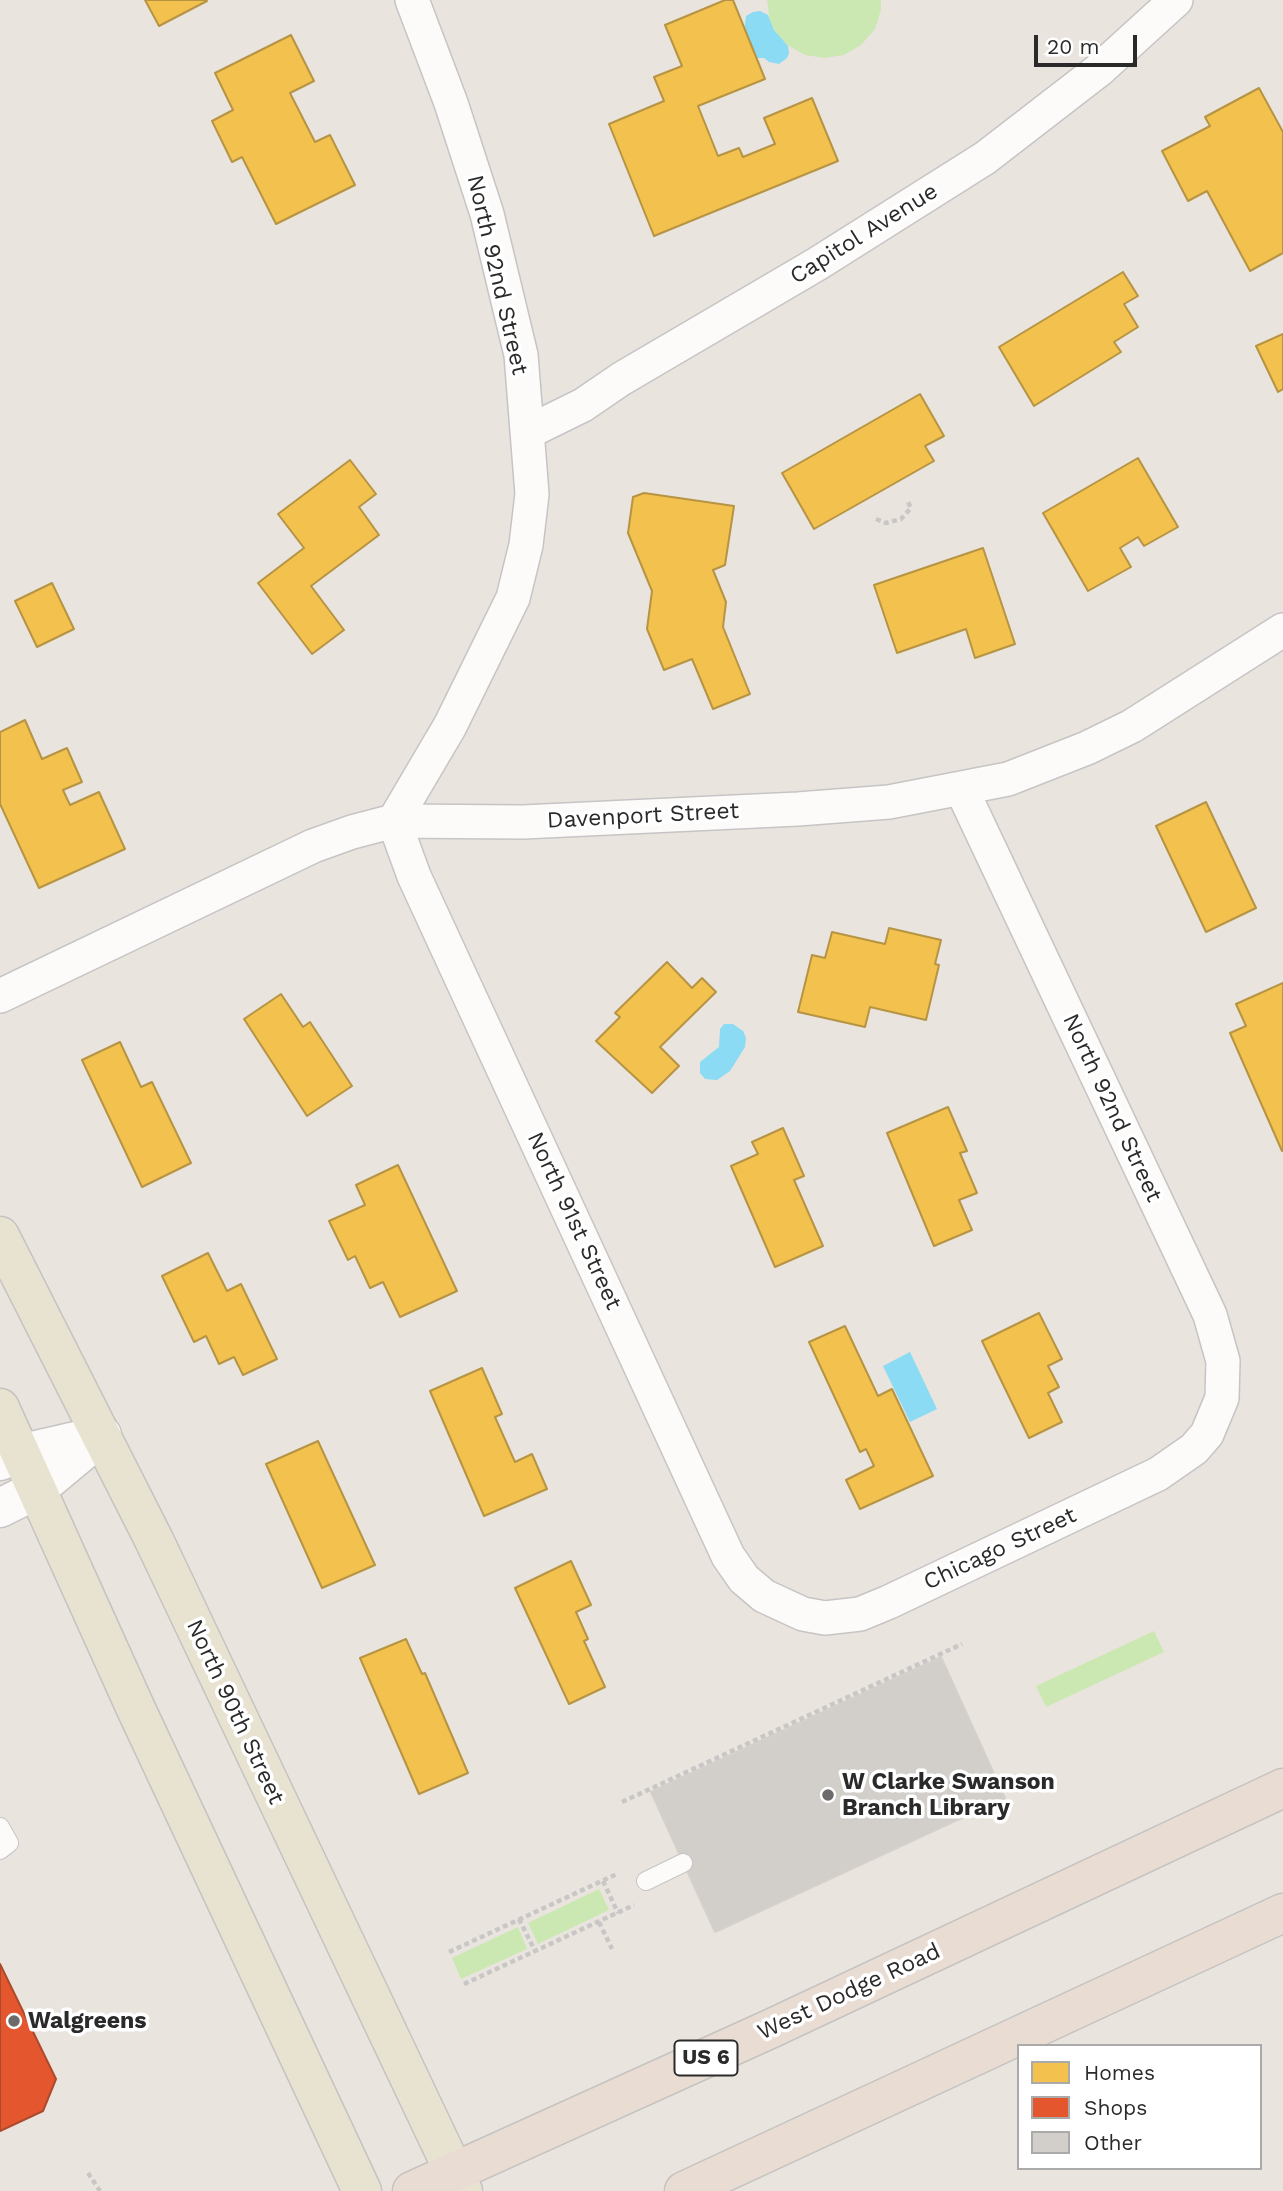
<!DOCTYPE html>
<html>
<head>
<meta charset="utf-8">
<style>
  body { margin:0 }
  #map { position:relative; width:1283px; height:2191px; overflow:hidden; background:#eae4de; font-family:"Work Sans",sans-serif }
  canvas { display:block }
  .legend { position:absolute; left:1017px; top:2044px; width:245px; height:126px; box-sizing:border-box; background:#fff; border:2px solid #aaa; margin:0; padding:9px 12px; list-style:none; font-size:21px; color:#2a2a2a }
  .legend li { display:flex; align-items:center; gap:14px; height:35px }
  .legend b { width:35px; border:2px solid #aaa }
  .scale { position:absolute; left:1034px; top:35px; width:103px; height:32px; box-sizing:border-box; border:4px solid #2a2a2a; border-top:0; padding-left:9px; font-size:21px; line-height:24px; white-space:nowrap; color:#2a2a2a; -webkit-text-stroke:5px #fff; paint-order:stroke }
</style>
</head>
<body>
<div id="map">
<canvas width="1283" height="2191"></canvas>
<ul class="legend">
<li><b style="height:19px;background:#f2c14e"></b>Homes</li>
<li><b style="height:19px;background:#e4572e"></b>Shops</li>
<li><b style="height:19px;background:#d2ceca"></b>Other</li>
</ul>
<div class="scale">20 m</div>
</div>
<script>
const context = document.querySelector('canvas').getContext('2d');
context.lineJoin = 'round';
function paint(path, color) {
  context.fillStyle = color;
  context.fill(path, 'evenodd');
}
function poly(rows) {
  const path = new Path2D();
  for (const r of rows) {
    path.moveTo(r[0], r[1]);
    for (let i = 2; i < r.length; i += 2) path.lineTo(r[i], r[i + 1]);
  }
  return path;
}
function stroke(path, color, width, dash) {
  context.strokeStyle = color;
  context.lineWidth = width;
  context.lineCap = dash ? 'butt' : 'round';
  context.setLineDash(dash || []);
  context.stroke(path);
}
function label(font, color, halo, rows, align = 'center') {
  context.font = font + ' "Work Sans",sans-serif';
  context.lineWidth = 7;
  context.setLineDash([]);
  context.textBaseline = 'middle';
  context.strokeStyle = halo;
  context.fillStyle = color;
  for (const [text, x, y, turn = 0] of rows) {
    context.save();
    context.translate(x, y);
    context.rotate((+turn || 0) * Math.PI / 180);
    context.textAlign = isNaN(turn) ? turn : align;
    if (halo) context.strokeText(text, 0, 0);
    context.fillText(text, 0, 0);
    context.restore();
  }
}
const green = poly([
  [767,0,881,0,881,10,875,29,861,45,844,55,825,58,805,55,787,45,778,37,770,21],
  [1154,1631,1164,1652,1046,1707,1036,1686],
  [599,1889,609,1910,538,1944,528,1923],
  [518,1927,527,1949,461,1979,452,1958]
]);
const water = poly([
  [760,11,768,15,774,30,788,46,789,53,787,58,779,64,769,62,764,58,756,58,744,32,746,16,753,12],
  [724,1024,733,1024,743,1031,746,1038,745,1047,730,1071,717,1080,705,1079,700,1073,700,1062,719,1047,720,1029],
  [910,1352,937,1409,910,1422,883,1366]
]);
const homes = poly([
  [145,0,206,0,207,1,159,26,145,0],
  [725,0,733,0,765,79,698,106,718,156,739,148,743,157,775,144,764,118,812,98,838,161,654,236,609,124,664,101,654,77,682,66,665,25,725,0],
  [291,35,314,81,290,93,315,142,330,135,355,185,276,224,242,157,232,162,212,121,233,110,215,73,291,35],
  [1259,88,1283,132,1283,253,1250,271,1207,191,1188,201,1162,151,1210,126,1205,117,1259,88],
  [1123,272,1138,296,1124,304,1138,327,1114,342,1121,352,1034,406,999,347,1123,272],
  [1283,334,1283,389,1278,392,1256,346,1283,334],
  [920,394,944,436,925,446,934,461,814,529,782,473,920,394],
  [1138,458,1178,527,1144,546,1138,537,1120,548,1131,567,1088,591,1043,513,1138,458],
  [350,460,376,494,359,507,379,535,311,586,344,630,312,654,258,583,304,548,278,514,350,460],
  [644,493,734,506,725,565,713,570,726,602,723,627,750,694,713,709,692,659,664,670,647,629,652,591,628,533,633,497,644,493],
  [983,548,1015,644,975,658,966,629,897,653,874,585,983,548],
  [52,583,74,629,37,647,15,601,52,583],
  [25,720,42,759,67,748,82,782,63,790,70,805,99,792,125,849,39,888,0,804,0,732,25,720],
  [1206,802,1256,908,1206,932,1156,826,1206,802],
  [889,928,941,940,935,964,939,965,926,1020,870,1007,865,1027,798,1012,812,955,825,958,832,932,885,944,889,928],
  [667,962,692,988,702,978,716,992,660,1047,679,1066,652,1093,596,1041,620,1017,615,1013,667,962],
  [1283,983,1283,1150,1282,1151,1230,1033,1246,1026,1236,1004,1283,983],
  [281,994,303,1027,310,1022,352,1086,307,1116,244,1019,281,994],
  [120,1042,141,1087,152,1082,191,1163,142,1187,82,1060,120,1042],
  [948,1107,967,1151,960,1153,977,1193,959,1200,972,1230,934,1246,887,1133,948,1107],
  [783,1128,804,1176,794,1180,823,1246,775,1267,731,1166,758,1154,752,1142,783,1128],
  [398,1165,457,1291,400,1317,383,1282,370,1288,355,1256,348,1260,329,1221,365,1205,356,1185,398,1165],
  [208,1253,227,1291,241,1284,277,1359,243,1375,234,1357,219,1364,206,1336,194,1342,162,1276,208,1253],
  [1039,1313,1062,1359,1048,1366,1059,1387,1048,1393,1062,1422,1029,1438,982,1341,1039,1313],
  [845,1326,878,1396,892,1389,933,1476,860,1509,846,1480,874,1466,866,1449,860,1452,809,1342,845,1326],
  [482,1368,502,1414,495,1417,515,1462,532,1454,547,1489,484,1516,430,1391,482,1368],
  [318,1441,375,1565,322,1588,266,1464,318,1441],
  [571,1561,591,1605,576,1612,588,1639,584,1641,605,1687,569,1704,515,1588,571,1561],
  [406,1639,422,1674,425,1673,468,1773,419,1794,360,1658,406,1639]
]);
const shops = poly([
  [0,1964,56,2079,43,2111,0,2131,0,1964]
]);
const building = poly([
  [941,1657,1005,1798,715,1932,651,1792,941,1657]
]);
const path = poly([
  [876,519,886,523,901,519,911,508,908,502],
  [622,1802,962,1644],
  [603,1881,618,1913],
  [519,1919,535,1951],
  [599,1922,612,1949],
  [449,1952,617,1874],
  [464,1984,634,1905],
  [88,2173,100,2191]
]);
const lane = poly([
  [0,1827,9,1843,0,1850],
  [646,1881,683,1863]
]);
const street = poly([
  [412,0,451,103,487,214,521,355,532,494,526,545,513,598,450,726,394,821,414,876,728,1556,744,1579,764,1596,803,1614,825,1618,860,1614,889,1602,1158,1474,1194,1449,1207,1434,1222,1398,1223,1361,1210,1315,961,788],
  [528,432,583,405,621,379,817,264,985,158,1099,70,1176,0],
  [0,996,313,846,352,832,394,821,523,822,798,809,889,802,1008,779,1087,748,1132,726,1283,630]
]);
const secondary = poly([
  [0,1461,19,1454,93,1437],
  [0,1508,36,1490,102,1435]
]);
const primary = poly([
  [0,1236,154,1540,463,2191],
  [0,1408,136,1709,362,2191]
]);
const highway = poly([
  [412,2191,770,2029,1283,1788],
  [684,2191,1283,1913]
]);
const markers = [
  [828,1795,7,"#6d6b69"],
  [14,2021,7,"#6d6b69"]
];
const shields = [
  [706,2058,63]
];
const shieldNames = [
  ["US 6",706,2058]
];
const streetNames = [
  ["Capitol Avenue",864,234,-32],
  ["North 92nd Street",497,275,77],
  ["Davenport Street",643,816,-3],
  ["North 92nd Street",1112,1108,65],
  ["North 91st Street",574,1221,65],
  ["Chicago Street",1000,1549,-25],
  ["North 90th Street",235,1712,65],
  ["West Dodge Road",849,1992,-25]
];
const poiNames = [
  ["W Clarke Swanson",842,1782],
  ["Branch Library",842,1808],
  ["Walgreens",28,2021]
];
paint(green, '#cbe8b3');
paint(water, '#8adbf3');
paint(homes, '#f2c14e');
stroke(homes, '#b69443', 2);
paint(shops, '#e4572e');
stroke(shops, '#ac4a2d', 2);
paint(building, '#d2ceca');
stroke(building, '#d4d0cb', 2);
stroke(lane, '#c6c4c5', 20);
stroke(street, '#c6c4c5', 36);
stroke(secondary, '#c6c4c5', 41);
stroke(primary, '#c5c3c0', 41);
stroke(highway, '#c5c3c0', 41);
stroke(path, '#c8c7c6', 4.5, [5, 3.5]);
stroke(lane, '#fcfbfa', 18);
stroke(street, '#fcfbfa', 33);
stroke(secondary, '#fcfbfa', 38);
stroke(primary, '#e8e2d1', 38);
stroke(highway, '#e9dcd3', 38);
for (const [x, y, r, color] of markers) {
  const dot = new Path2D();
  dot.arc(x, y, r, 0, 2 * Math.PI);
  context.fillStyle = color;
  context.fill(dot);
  stroke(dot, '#fff', 2.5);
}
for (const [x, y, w] of shields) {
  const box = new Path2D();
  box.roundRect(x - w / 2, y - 17.5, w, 35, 5);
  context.fillStyle = '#fff';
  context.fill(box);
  stroke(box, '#2a2a2a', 2);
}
label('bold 21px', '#2a2a2a', null, shieldNames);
label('23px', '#2a2a2a', '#fff', streetNames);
label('bold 23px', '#2a2a2a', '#fff', poiNames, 'left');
</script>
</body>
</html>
